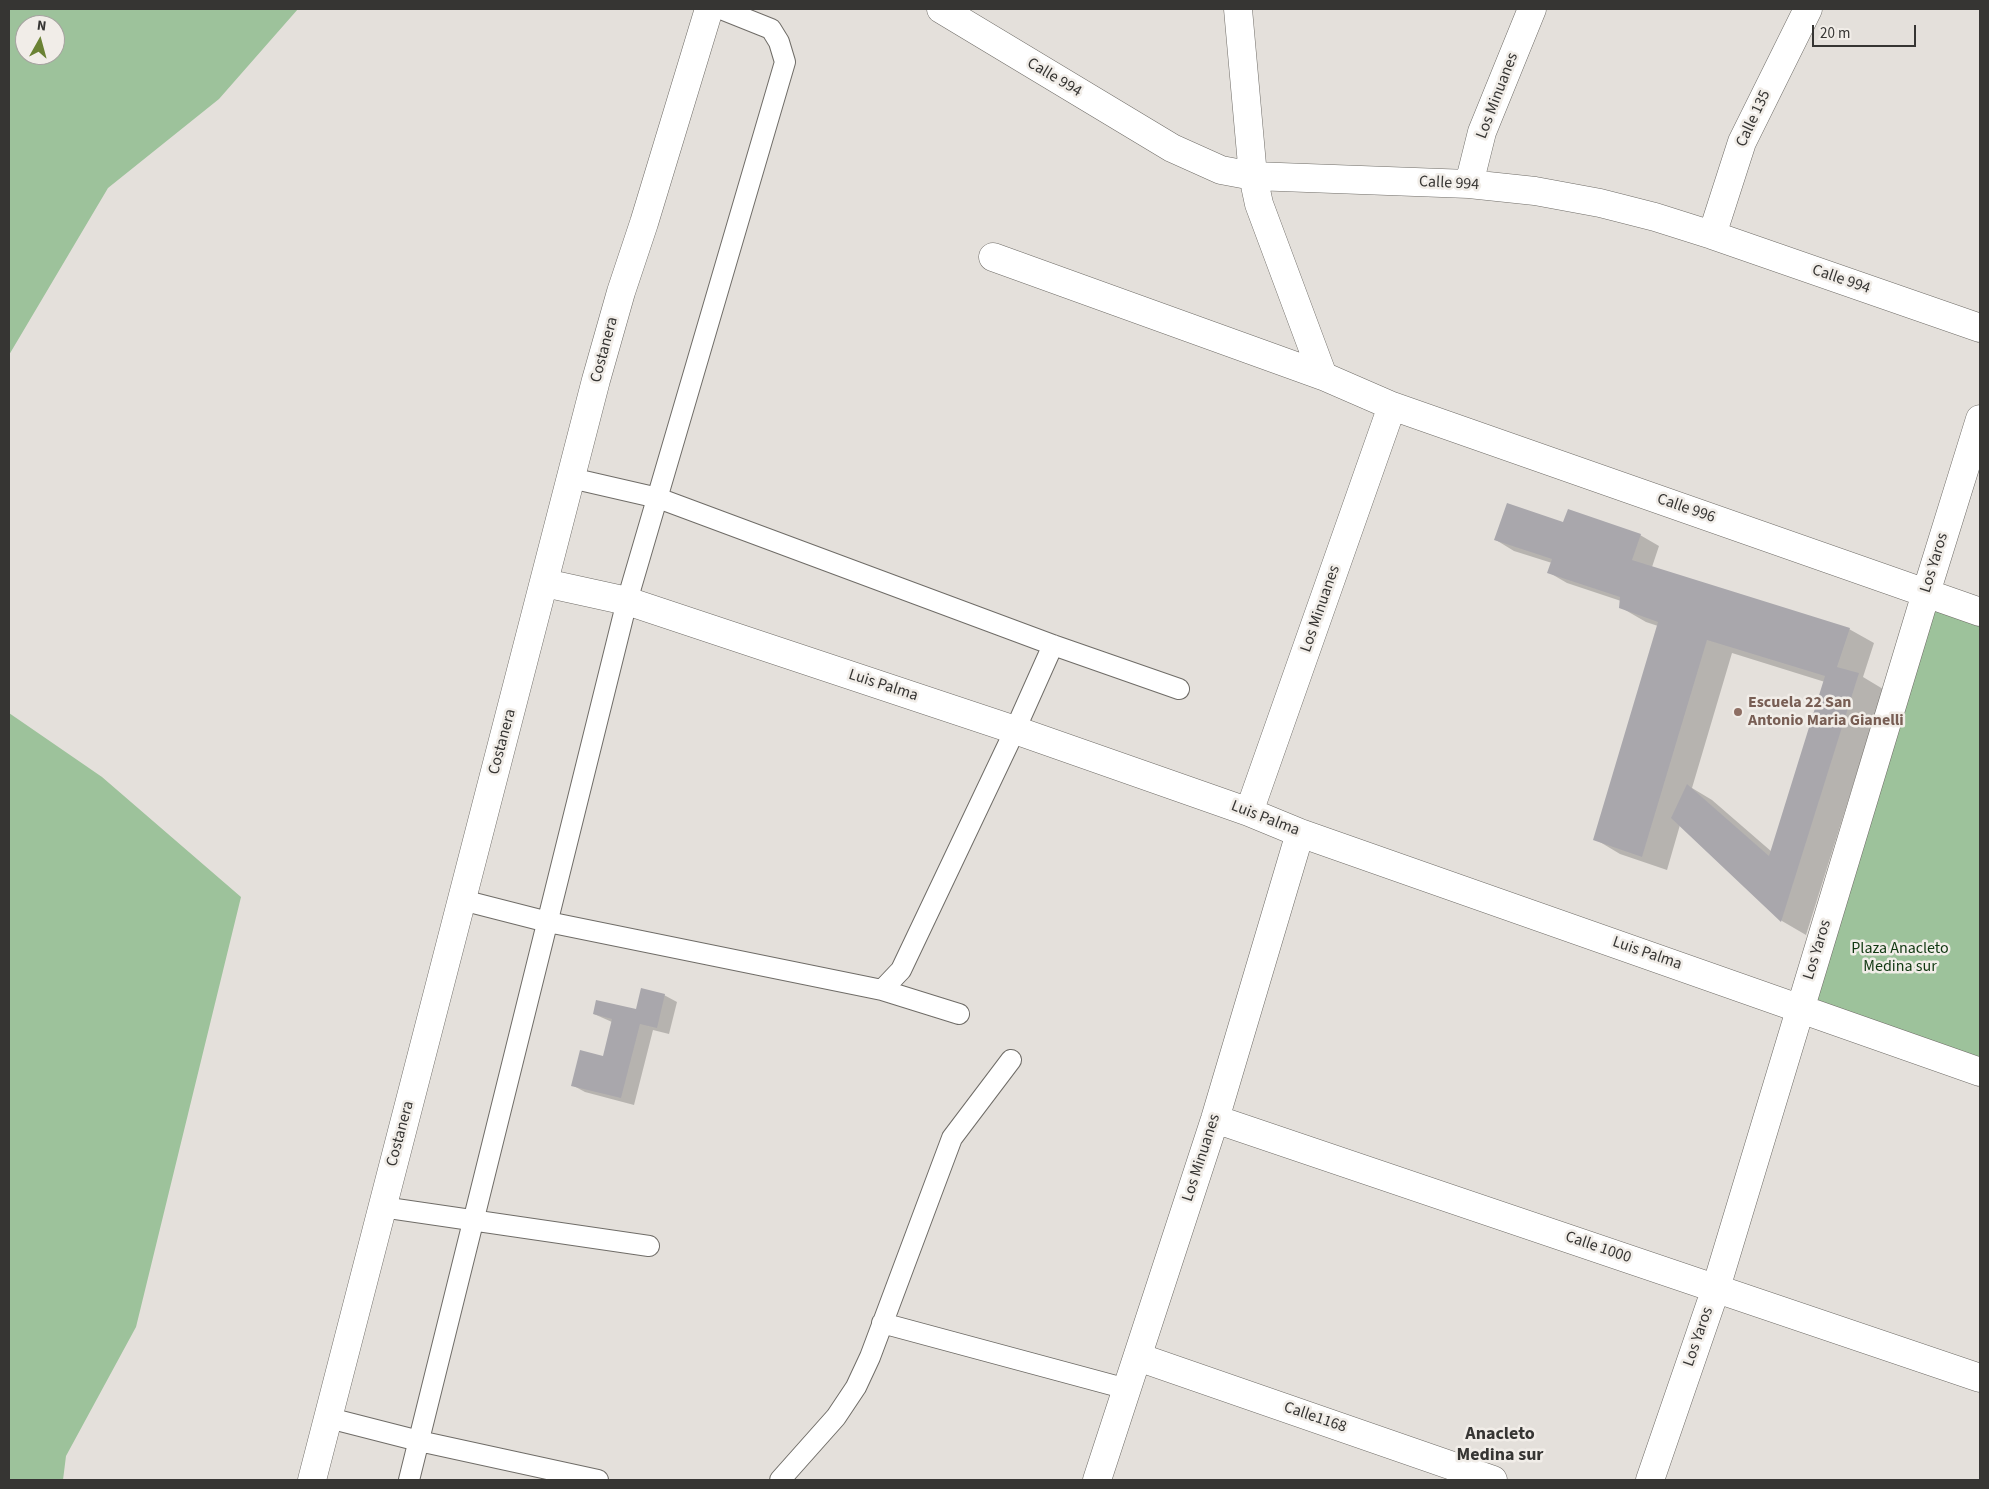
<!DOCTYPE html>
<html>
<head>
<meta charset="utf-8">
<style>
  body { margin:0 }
  #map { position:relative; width:1989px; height:1489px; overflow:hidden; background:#e4e0db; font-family:"Source Sans 3",sans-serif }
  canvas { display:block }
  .frame { position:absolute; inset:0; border:10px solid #363533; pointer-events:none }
  .north { position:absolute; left:15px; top:15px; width:50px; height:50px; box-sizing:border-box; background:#f1ede8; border:1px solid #a6a3a0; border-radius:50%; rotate:7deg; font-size:14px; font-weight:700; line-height:20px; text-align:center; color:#363533 }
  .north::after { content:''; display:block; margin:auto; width:18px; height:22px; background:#6a8234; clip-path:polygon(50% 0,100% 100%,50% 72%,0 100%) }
  .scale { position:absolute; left:1812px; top:25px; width:104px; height:22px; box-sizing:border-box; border:2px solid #363533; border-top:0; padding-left:6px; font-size:15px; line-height:18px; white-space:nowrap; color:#363533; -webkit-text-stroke:4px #f1ede8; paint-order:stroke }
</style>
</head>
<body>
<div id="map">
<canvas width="1989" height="1489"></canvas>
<div class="frame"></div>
<div class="north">N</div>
<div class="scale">20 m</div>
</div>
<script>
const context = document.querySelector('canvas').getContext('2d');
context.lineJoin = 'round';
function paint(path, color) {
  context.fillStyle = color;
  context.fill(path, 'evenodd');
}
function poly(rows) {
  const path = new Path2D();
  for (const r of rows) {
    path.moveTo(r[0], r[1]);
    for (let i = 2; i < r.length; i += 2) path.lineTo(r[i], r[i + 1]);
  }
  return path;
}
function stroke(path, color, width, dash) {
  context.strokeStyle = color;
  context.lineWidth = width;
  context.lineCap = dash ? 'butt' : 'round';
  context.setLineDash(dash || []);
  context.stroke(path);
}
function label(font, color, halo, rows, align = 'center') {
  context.font = font + ' "Source Sans 3",sans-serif';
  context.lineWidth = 5;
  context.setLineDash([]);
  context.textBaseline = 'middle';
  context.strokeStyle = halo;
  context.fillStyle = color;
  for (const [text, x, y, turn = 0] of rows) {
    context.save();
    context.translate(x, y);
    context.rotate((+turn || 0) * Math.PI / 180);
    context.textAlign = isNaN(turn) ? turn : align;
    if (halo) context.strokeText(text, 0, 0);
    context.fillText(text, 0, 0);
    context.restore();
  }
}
const green = poly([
  [9,9,298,9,219,99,108,188,9,355],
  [25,25,55,25,55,55,25,55],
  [1926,593,1980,612,1980,1072,1801,1008],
  [9,713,102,777,241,897,136,1327,66,1456,63,1480,9,1480]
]);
const shadow = poly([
  [1564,523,1640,535,1659,546,1652,567,1849,629,1874,643,1863,677,1883,689,1806,935,1782,921,1680,825,1667,870,1620,854,1595,839,1658,626,1646,622,1620,607,1621,601,1567,583,1548,572,1552,563,1514,551,1496,540],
  [1732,653,1825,682,1772,852,1712,800,1692,788],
  [664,995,677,1002,669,1034,653,1030,634,1105,585,1092,572,1085,604,1058,612,1022,594,1014,637,1011]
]);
const building = poly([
  [1507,503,1563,522,1568,509,1641,534,1632,560,1850,628,1837,667,1859,673,1781,922,1671,818,1687,784,1769,856,1825,676,1707,640,1642,857,1593,840,1658,622,1619,608,1620,597,1547,573,1552,559,1494,540],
  [641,988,665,994,657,1028,640,1024,621,1098,571,1086,580,1050,603,1056,612,1019,593,1014,596,1000,636,1009]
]);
const service = poly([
  [571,478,658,498,1053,645,1179,689],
  [462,900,548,922,882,990,959,1014],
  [882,990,901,970,1015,730,1053,645],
  [382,1207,649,1246],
  [882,1323,1127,1389],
  [329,1418,419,1441,598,1480],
  [409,1480,627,601,785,62,779,42,771,29,721,9],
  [780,1480,836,1417,856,1387,870,1357,952,1138,1011,1060]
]);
const minor = poly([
  [941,9,1172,148,1221,170,1253,176,1469,184,1535,191,1600,203,1655,217,1712,235,1980,328],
  [1238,9,1253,176,1259,204,1323,376],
  [1469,184,1482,132,1532,9],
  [1712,235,1742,142,1808,9],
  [993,257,1323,376,1392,406,1980,612],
  [545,583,627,601,1015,730,1249,812,1300,833,1980,1072],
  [1249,812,1392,406],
  [1215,1119,1980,1378],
  [1138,1357,1493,1480],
  [312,1480,596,380,621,292,644,223,709,9],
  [1097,1480,1215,1119,1300,833],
  [1650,1480,1716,1288,1926,593,1980,419]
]);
const markers = [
  [1738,712,5,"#8d6e63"]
];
const streetNames = [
  ["Calle 994",1054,78,31],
  ["Los Minuanes",1498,96,-69],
  ["Calle 135",1754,119,-65],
  ["Calle 994",1449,184,3],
  ["Calle 994",1841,280,19],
  ["Costanera",605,350,-75],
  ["Calle 996",1686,509,19],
  ["Los Yaros",1935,563,-73],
  ["Los Minuanes",1321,609,-71],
  ["Luis Palma",883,686,18],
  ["Costanera",503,742,-75],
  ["Luis Palma",1265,819,21],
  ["Los Yaros",1818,950,-73],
  ["Luis Palma",1647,954,19],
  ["Costanera",401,1134,-75],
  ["Los Minuanes",1202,1158,-72],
  ["Calle 1000",1598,1248,19],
  ["Los Yaros",1699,1337,-71],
  ["Calle1168",1315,1418,19]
];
const educationNames = [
  ["Escuela 22 San",1748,703],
  ["Antonio Maria Gianelli",1748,721]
];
const parkNames = [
  ["Plaza Anacleto",1900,949],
  ["Medina sur",1900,967]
];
const neighbourhoodNames = [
  ["Anacleto",1500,1435],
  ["Medina sur",1500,1456]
];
paint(green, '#9dc29b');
paint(shadow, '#0003');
paint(building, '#a9a7ac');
stroke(service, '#6f6c67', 22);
stroke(minor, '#6f6c67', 29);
stroke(service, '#fff', 20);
stroke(minor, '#fff', 28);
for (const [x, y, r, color] of markers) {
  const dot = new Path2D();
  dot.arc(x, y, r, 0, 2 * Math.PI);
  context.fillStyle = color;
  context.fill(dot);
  stroke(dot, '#f1ede8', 2);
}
label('16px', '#363533', '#f1ede8', streetNames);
label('bold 16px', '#785e54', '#f1ede8', educationNames, 'left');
label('16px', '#0f3710', '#f1ede8', parkNames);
label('bold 18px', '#363533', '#f1ede8', neighbourhoodNames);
</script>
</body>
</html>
